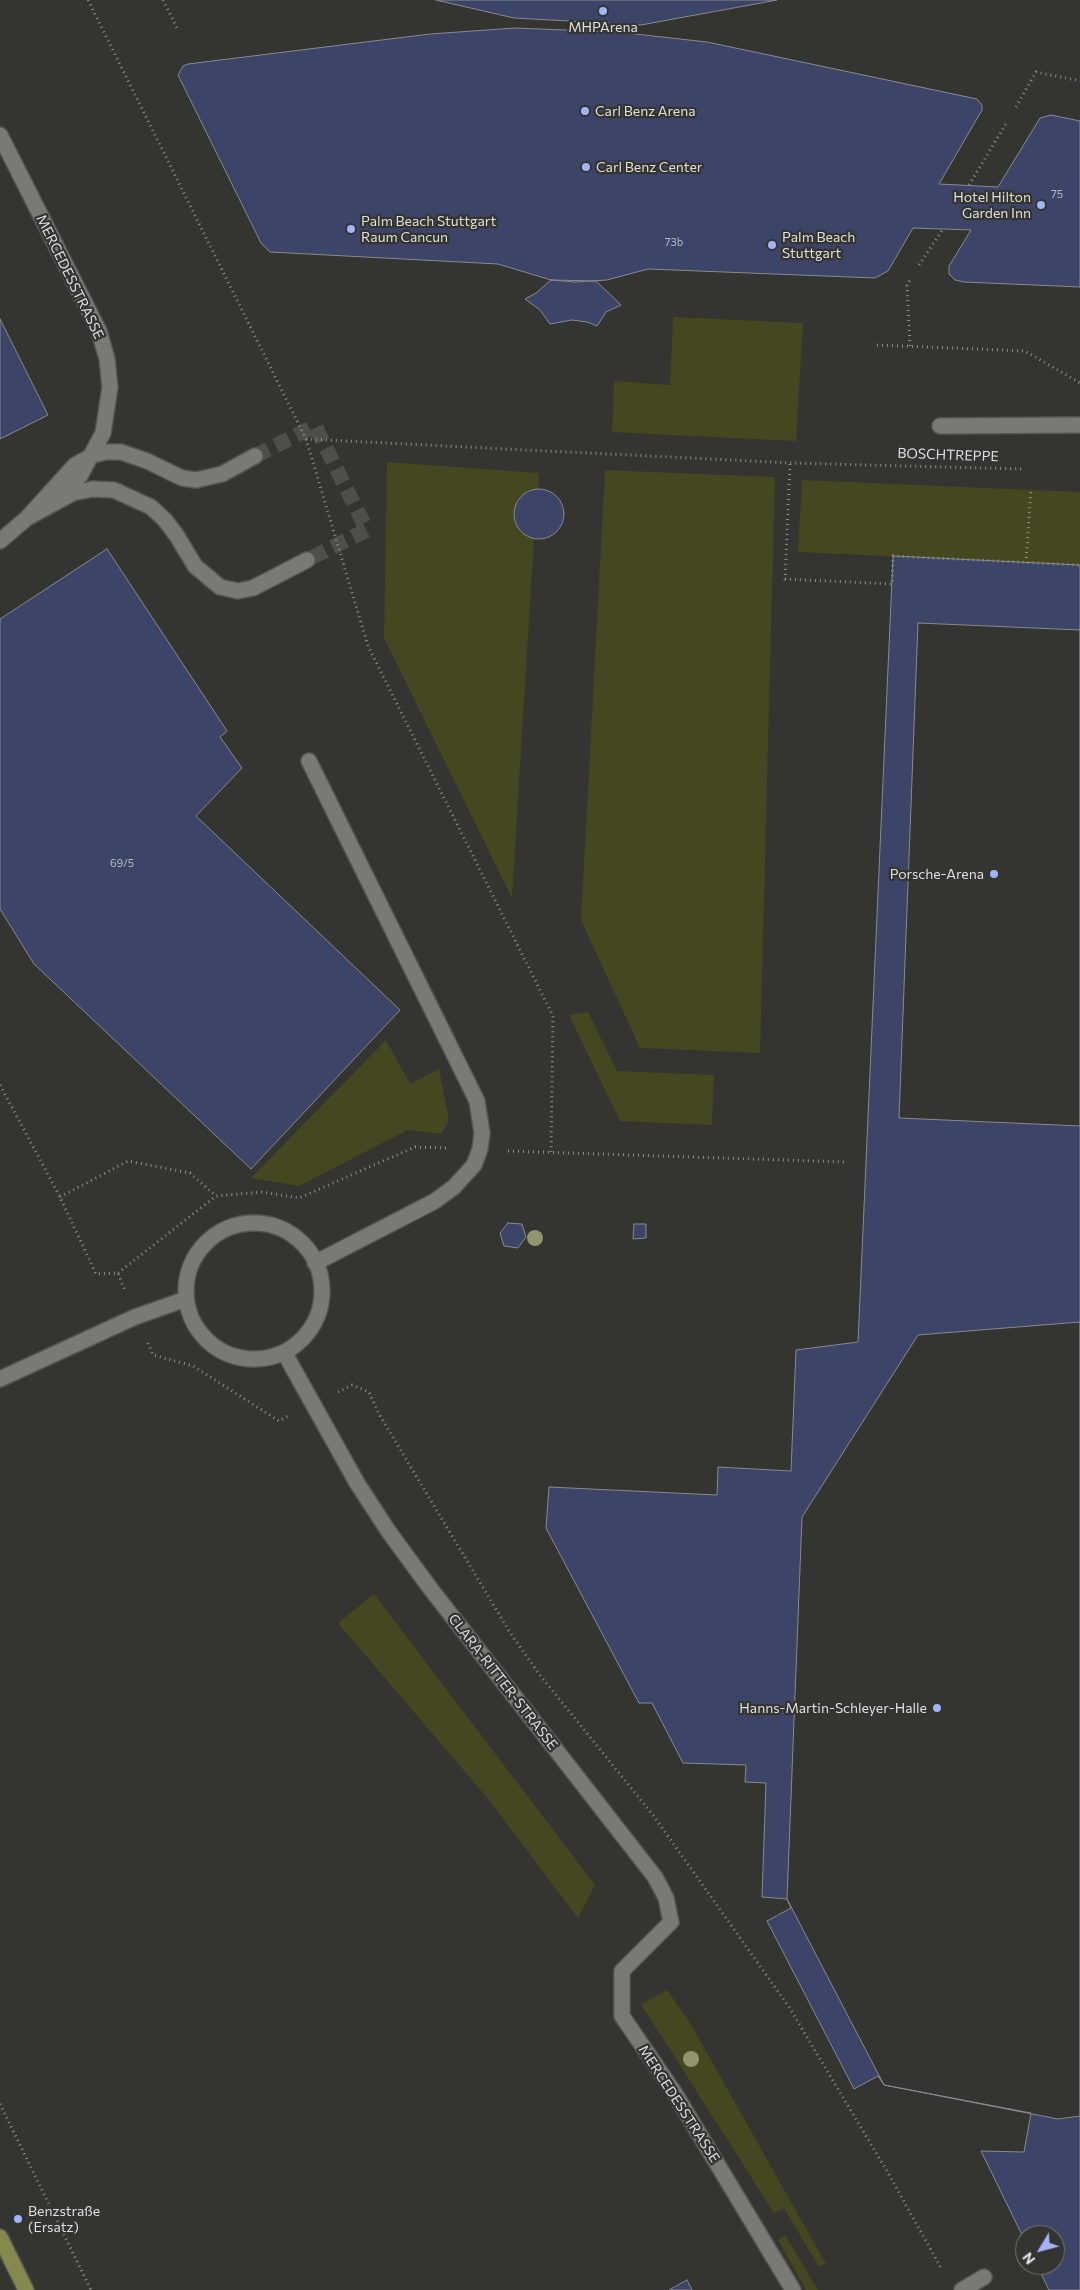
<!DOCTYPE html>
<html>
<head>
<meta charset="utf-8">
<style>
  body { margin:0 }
  #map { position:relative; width:1080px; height:2290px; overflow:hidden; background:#343431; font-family:Commissioner,sans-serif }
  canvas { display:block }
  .north { position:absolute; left:1015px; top:2225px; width:50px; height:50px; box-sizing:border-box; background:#343431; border:1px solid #787876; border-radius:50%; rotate:233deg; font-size:14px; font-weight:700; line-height:20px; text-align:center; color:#dfdfdd }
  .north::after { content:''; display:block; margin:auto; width:18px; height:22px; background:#a1b3fd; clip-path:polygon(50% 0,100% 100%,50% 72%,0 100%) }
</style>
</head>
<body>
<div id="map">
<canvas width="1080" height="2290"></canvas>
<div class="north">N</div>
</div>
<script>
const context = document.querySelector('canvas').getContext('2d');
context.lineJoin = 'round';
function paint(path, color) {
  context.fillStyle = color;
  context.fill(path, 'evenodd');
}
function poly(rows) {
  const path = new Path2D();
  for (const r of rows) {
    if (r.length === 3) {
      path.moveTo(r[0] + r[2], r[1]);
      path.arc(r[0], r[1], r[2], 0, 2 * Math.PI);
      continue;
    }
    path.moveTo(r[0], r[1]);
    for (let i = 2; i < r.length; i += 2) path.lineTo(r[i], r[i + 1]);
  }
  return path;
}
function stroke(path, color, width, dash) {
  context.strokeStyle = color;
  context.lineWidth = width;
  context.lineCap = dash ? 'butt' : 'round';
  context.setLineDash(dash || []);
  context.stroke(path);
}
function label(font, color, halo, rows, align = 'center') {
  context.font = font + ' Commissioner,sans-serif';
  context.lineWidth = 4.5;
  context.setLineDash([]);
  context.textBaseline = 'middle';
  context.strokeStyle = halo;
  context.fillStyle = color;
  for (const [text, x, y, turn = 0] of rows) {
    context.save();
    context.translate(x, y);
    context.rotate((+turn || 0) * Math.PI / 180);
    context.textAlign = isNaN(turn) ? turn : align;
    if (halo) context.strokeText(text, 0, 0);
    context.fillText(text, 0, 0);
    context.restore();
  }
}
const green = poly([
  [673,317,803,323,796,441,612,432,614,381,670,385],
  [387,462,539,473,538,489,529,490,517,500,513,516,520,531,534,539,512,898,384,638],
  [605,470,775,477,760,1053,640,1048,581,920],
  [802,480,1080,492,1080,565,798,552],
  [588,1012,617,1071,714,1075,712,1125,620,1121,569,1015],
  [386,1040,410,1084,439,1069,449,1121,441,1134,408,1130,299,1186,251,1178],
  [374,1594,595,1885,578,1918,489,1800,338,1623],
  [667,1990,689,2021,826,2264,819,2267,784,2208,774,2213,641,2004],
  [785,2235,818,2290,806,2290,778,2240]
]);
const building = poly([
  [436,0,777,0,641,25,514,18,436,0],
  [515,28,617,32,707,42,977,99,982,105,982,110,939,184,998,187,1040,118,1051,115,1080,121,1080,287,964,282,955,280,949,274,949,266,971,230,913,228,888,271,875,278,648,269,607,280,575,282,551,280,498,264,270,252,261,243,178,75,183,66,188,64,430,34,515,28],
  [551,280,596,281,621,305,606,312,597,326,587,322,572,320,550,324,540,310,525,299,536,293,551,280],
  [0,319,48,415,0,439,0,319],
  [539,514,25],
  [107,549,227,731,220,737,242,768,196,816,400,1010,251,1169,34,964,0,909,0,619,107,549],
  [893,556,1080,565,1080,2290,1049,2290,1037,2265,1055,2265,1055,2235,1025,2235,1025,2241,981,2151,1024,2152,1031,2113,884,2085,878,2076,854,2089,767,1921,791,1908,787,1899,762,1897,766,1783,745,1782,746,1765,683,1763,652,1703,639,1703,546,1528,549,1487,717,1495,718,1467,791,1471,796,1350,858,1342,893,556],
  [918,623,1080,630,1080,1126,899,1118,918,623],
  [508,1223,522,1224,526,1237,518,1248,504,1246,500,1233,508,1223],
  [634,1224,646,1224,646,1238,633,1239,634,1224],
  [1080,1322,1080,2116,1058,2119,884,2085,787,1899,802,1517,918,1335,1080,1322],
  [687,2280,692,2290,669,2290,687,2280]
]);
const minorTunnel = poly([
  [255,456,315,426,367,530,307,560]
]);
const path = poly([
  [88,0,306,439,790,463,1022,469],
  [163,0,177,28],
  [1016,107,1036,72,1080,81],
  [969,185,1007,122],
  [919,265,943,229],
  [877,345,1025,351,1080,383],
  [910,346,907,286,910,280],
  [306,439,368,646,553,1016,551,1152],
  [790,464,785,579,892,584,893,556,1080,565],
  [1026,563,1031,488],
  [0,1085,60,1197,96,1274,118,1273,125,1291],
  [508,1151,845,1162],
  [60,1197,128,1161,190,1173,216,1196],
  [118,1273,216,1196,262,1192,299,1198,415,1147,449,1148],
  [148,1343,153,1355,193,1366,279,1421,288,1416],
  [338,1392,352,1385,369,1392,379,1414,509,1631,539,1674,653,1815,789,2007,887,2171,942,2270],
  [0,2104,91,2290]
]);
const minor = poly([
  [0,135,99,331,107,359,110,387,103,433,80,476,56,501],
  [940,426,1080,425],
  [27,518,73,493,93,489,114,490,151,507,165,520,177,536,195,566,220,587,238,591,253,588,307,560],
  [0,541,27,518,75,465,93,455,106,452,121,452,147,461,182,478,196,480,222,474,255,456],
  [309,761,477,1101,482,1133,480,1149,474,1165,454,1187,435,1201,315,1263],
  [254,1291,68],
  [284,1352,357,1483,389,1532,430,1588,655,1877,666,1898,671,1922,622,1971,622,2016,674,2092,793,2290],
  [0,1379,135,1317,186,1299],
  [962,2290,984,2277]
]);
const major = poly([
  [0,2237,26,2290]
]);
const trees = [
  [535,1238],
  [691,2059]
];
const markers = [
  [603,11,5,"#a1b3fd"],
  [585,111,5,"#a1b3fd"],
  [586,167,5,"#a1b3fd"],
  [1041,205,5,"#a1b3fd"],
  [351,229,5,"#a1b3fd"],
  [772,245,5,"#a1b3fd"],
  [994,874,5,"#a1b3fd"],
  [937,1708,5,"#a1b3fd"],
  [18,2219,5,"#a1b3fd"]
];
const numberNames = [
  ["75",1057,194],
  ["73b",674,242],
  ["69/5",122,863]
];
const poiNames = [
  ["MHPArena",603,27,"center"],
  ["Carl Benz Arena",595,111],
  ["Carl Benz Center",596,167],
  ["Hotel Hilton",1031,197,"right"],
  ["Garden Inn",1031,213,"right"],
  ["Palm Beach Stuttgart",361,221],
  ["Raum Cancun",361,237],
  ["Palm Beach",782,237],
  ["Stuttgart",782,253],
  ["Porsche-Arena",984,874,"right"],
  ["Hanns-Martin-Schleyer-Halle",927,1708,"right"],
  ["Benzstraße",28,2211],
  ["(Ersatz)",28,2227]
];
const streetNames = [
  ["MERCEDESSTRASSE",70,277,64],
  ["BOSCHTREPPE",948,455,2],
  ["CLARA-RITTER-STRASSE",503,1682,52],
  ["MERCEDESSTRASSE",679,2104,57]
];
paint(green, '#444720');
paint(building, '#3c4568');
stroke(building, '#898a8e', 1);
stroke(minorTunnel, '#4e4e4b', 15, [15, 8]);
stroke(minor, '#535350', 18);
stroke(major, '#535350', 18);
stroke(path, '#8e8e8b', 3, [1, 4]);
stroke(minor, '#797a76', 15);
stroke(major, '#85894e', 15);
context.fillStyle = '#92956d';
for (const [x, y] of trees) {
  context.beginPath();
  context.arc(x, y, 8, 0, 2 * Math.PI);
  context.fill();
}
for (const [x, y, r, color] of markers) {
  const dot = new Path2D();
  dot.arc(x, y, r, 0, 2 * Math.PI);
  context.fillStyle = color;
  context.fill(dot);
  stroke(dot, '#343431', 2);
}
label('11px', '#b6b8c0', null, numberNames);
label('14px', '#dfdfdd', '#343431', poiNames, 'left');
label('14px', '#dfdfdd', '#343431', streetNames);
</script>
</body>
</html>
